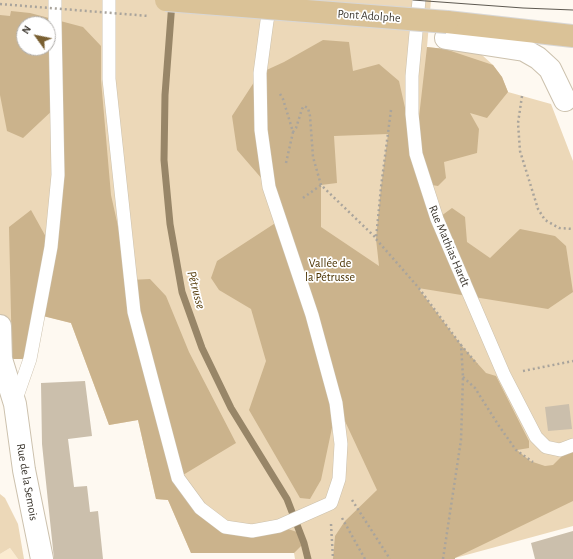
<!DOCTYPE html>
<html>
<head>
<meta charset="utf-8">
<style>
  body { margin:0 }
  #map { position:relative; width:573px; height:559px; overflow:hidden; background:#fef9f1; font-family:"Alegreya Sans",sans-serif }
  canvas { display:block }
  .north { position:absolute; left:16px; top:16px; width:40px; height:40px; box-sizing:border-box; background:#fff; border:1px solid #b2b0ad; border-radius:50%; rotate:303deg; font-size:11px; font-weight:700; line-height:16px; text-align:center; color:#3e3931 }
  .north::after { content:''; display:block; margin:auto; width:14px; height:18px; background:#795f31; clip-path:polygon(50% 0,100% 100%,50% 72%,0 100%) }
</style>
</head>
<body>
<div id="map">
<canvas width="573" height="559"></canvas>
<div class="north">N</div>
</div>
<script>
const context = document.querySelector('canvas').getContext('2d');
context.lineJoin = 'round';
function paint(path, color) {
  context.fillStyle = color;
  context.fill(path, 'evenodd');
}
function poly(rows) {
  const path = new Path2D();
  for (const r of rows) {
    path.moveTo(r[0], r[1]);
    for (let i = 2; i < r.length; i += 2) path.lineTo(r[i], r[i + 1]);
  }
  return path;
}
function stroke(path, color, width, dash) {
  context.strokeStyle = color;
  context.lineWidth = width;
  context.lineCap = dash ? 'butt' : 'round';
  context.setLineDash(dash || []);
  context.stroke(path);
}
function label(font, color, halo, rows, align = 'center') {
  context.font = font + ' "Alegreya Sans",sans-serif';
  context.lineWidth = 3.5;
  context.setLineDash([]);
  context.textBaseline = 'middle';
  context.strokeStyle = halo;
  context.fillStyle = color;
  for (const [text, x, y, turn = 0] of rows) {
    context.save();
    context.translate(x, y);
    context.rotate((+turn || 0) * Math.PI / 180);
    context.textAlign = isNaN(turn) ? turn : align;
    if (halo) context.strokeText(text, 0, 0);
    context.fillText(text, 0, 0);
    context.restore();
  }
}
const built = poly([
  [10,548,18,559,0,559,0,554]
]);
const green = poly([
  [0,0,431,0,427,47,445,49,469,48,482,55,493,65,502,77,508,92,551,104,573,161,573,526,455,558,455,559,295,559,294,553,191,553,168,500,156,499,138,420,109,425,71,323,39,315,0,359],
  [24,24,48,24,48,48,24,48],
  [0,494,5,498,18,524,24,559,18,559,10,548,0,554]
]);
const forest = poly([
  [11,11,30,13,83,27,101,46,101,80,111,195,130,280,150,279,166,296,189,352,236,443,178,478,225,527,279,526,297,532,304,543,294,553,191,553,168,500,156,499,138,420,109,425,71,323,39,315,30,359,12,359,9,227,31,210,51,246,56,107,23,138,7,131,0,95,0,15,10,16],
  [24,24,48,24,48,48,24,48],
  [323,40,349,42,353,71,379,64,399,81,415,152,427,47,445,49,493,65,502,77,508,92,487,118,470,113,479,129,477,153,444,162,446,178,438,186,425,184,437,219,452,208,465,217,467,242,490,258,520,229,555,236,566,246,573,292,548,309,418,288,461,345,486,373,496,376,529,441,529,448,517,450,530,461,545,466,553,465,573,445,573,501,455,558,455,559,333,559,335,536,345,521,377,490,337,404,321,480,310,499,300,498,249,410,266,361,251,309,219,290,211,278,217,261,280,220,269,187,237,150,232,116,260,73,284,62],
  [388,134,381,187,376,239,379,266,321,227,321,185,337,183,334,136]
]);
const stream = poly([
  [172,2,165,95,164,160,170,224,182,292,202,348,231,408,287,499,304,543,308,559]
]);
const building = poly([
  [85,381,92,436,68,439,74,487,87,486,90,512,98,511,103,559,54,559,42,444,41,383],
  [569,404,572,429,548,431,545,407],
  [573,531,573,559,535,559,531,543]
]);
const path = poly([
  [280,94,283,99,293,132,296,128,302,109,304,106,308,108,310,116,313,157,321,185],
  [522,96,518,123,520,151,538,209,545,220,559,228,573,229],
  [391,110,381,187,376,239,418,287,461,345],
  [286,163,293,132],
  [303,198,321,185,376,238],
  [523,371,573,361],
  [463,377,475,388,499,426,516,450,533,462],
  [352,500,390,559],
  [342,518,365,559],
  [331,524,333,559],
  [443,559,461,440,463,377,461,345,477,364]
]);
const lane = poly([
  [109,0,109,79,134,312,178,478,200,508,225,527,252,531,279,526,331,503,339,479,341,444,336,403,312,315,269,187,261,130,260,73,267,21,272,3],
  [419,0,412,76,412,114,416,154,437,219,504,375,536,437,546,447,560,450,573,445],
  [15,402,30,359,51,247,58,175,55,23,55,0]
]);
const street = poly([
  [446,38,524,50,538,58,550,69,565,100],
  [0,326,1,359,15,404,24,470,42,559]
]);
const primary = poly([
  [447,22,573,36]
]);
const tram = poly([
  [413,0,523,8,573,10]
]);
const pathBridge = poly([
  [0,4,149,16]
]);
const primaryBridge = poly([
  [166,0,447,22]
]);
const streetNames = [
  ["Pont Adolphe",369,16,4],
  ["Rue Mathias Hardt",449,246,67],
  ["Rue de la Semois",27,482,80]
];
const parkNames = [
  ["Vallée de",330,263],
  ["la Pétrusse",330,277]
];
const waterNames = [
  ["Pétrusse",196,290,75]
];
paint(built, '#fbebd0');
paint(green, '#ecd8b8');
paint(forest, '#cbb38c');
stroke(stream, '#988668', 7);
paint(building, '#cbbfac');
stroke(lane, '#ccc1ad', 14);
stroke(street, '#ccc1ad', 24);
stroke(primary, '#d8d7d6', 24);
stroke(path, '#a9a49c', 2.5, [2, 3]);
stroke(lane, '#fff', 13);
stroke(street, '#fff', 22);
stroke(primary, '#dac297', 22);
stroke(tram, '#5e5951', 1);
stroke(primaryBridge, '#d8d7d6', 24, []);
stroke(pathBridge, '#a9a49c', 2.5, [2, 3]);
stroke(primaryBridge, '#dac297', 22);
label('12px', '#3e3931', '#fff', streetNames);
label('12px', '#4a3200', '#fff', parkNames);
label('italic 13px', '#5c4414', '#fff', waterNames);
</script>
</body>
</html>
